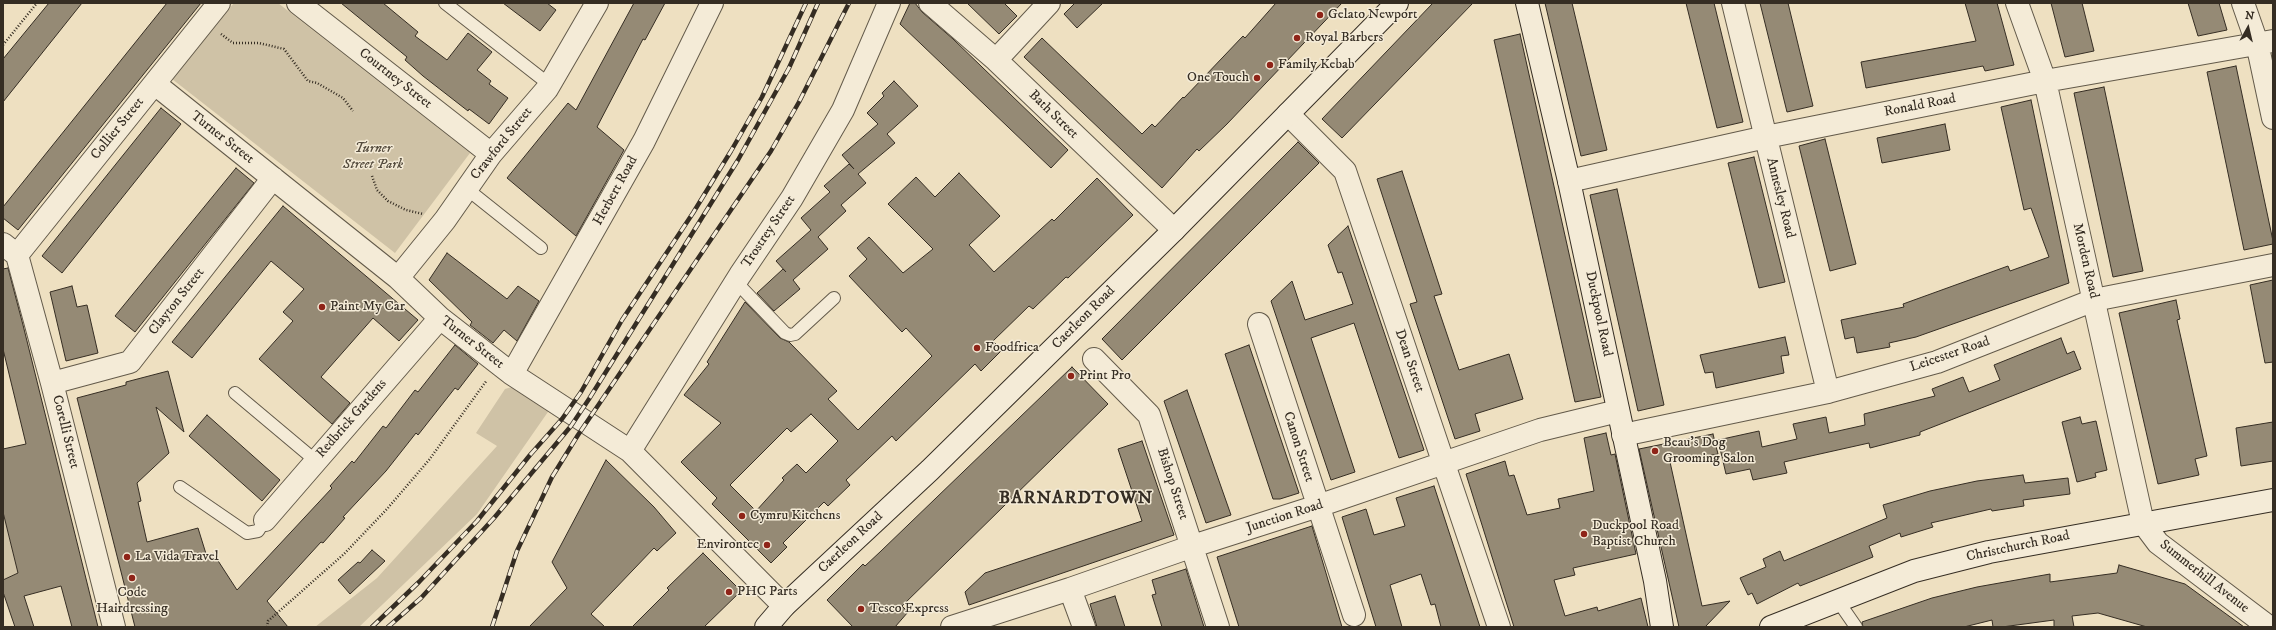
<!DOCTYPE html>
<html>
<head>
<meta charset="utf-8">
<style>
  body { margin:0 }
  #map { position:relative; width:2276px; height:630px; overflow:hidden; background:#eee0c1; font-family:"IM FELL DW Pica",serif }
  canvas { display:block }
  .frame { position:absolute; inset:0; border:4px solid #352d23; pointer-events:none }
  .north { position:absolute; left:2228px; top:8px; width:40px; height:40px; -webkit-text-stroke:3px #f4ebd7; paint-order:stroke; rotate:8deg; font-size:11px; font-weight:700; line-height:16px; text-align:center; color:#352d23 }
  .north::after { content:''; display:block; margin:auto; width:14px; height:18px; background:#352d23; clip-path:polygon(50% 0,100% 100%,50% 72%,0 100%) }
</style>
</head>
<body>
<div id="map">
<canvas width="2276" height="630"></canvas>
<div class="frame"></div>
<div class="north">N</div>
</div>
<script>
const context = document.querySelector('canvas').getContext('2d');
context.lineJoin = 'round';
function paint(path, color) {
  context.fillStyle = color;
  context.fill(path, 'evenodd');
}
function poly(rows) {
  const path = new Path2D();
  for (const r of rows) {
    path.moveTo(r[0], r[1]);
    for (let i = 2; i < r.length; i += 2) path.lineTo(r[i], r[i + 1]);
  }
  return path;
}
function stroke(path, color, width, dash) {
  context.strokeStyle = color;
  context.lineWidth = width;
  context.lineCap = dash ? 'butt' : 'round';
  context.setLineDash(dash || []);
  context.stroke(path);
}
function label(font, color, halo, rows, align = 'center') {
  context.font = font + ' "IM FELL DW Pica",serif';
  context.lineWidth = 3;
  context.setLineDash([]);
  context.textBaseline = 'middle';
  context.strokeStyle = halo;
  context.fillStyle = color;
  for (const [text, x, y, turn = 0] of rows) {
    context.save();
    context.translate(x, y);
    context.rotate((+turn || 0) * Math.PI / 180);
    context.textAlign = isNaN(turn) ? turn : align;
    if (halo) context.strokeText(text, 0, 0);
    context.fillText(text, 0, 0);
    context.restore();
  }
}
const green = poly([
  [234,3,278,3,470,153,395,253,172,79],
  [512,387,550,409,477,514,359,627,315,627,377,578,497,446,476,433,505,389],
  [3,512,18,573,3,580]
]);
const building = poly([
  [49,3,82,3,3,102,3,59,49,3],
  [167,3,201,3,18,230,3,218,3,207,167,3],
  [341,3,383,3,418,32,415,36,447,60,468,33,492,52,477,70,491,81,489,84,508,98,489,124,469,109,468,111,423,76,405,60,407,57,341,3],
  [503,3,547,3,556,10,540,31,503,3],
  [634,3,665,3,645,40,643,39,597,127,624,150,576,236,507,178,568,103,576,110,634,3],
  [910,3,915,3,922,12,953,39,1068,150,1051,168,900,24,910,3],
  [967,3,1004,3,1017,16,999,34,967,3],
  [1075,3,1103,3,1077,28,1064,14,1075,3],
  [1276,3,1342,3,1227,124,1199,151,1197,149,1162,188,1024,57,1042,38,1142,134,1152,124,1155,127,1183,97,1184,98,1243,36,1245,38,1276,3],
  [1433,3,1473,3,1342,138,1322,119,1433,3],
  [1545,3,1572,3,1607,150,1581,156,1545,3],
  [1686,3,1714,3,1743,122,1717,128,1686,3],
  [1760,3,1788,3,1813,106,1787,112,1760,3],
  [1965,3,1997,3,2014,65,1985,71,1983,66,1866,88,1861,62,1976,41,1965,3],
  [2051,3,2082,3,2094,51,2065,57,2051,3],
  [2188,3,2219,3,2227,30,2198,36,2188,3],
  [1520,34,1601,397,1575,402,1494,40,1520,34],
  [2236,66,2273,241,2273,244,2244,250,2207,72,2236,66],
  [894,81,918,106,887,134,895,143,858,174,866,183,841,205,846,211,818,237,828,249,793,280,800,289,774,311,757,293,783,269,786,272,776,261,811,230,801,218,830,192,824,186,849,164,854,169,842,155,878,124,867,113,884,96,882,93,894,81],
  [2104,87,2143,271,2113,277,2074,93,2104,87],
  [2031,100,2069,283,1916,337,1889,343,1890,347,1857,353,1854,337,1845,339,1841,320,1904,307,1903,304,2008,266,2010,271,2049,257,2031,208,2024,210,2001,107,2031,100],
  [161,108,181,124,62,273,42,256,161,108],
  [1945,124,1950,150,1882,163,1877,138,1945,124],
  [1825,139,1856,264,1830,271,1799,146,1825,139],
  [1298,142,1319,163,1122,360,1102,339,1298,142],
  [1754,157,1785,282,1759,288,1728,163,1754,157],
  [236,168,254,183,135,332,115,316,236,168],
  [1402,171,1442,294,1434,296,1459,370,1509,354,1523,399,1475,414,1480,431,1455,439,1410,304,1417,302,1377,179,1402,171],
  [959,173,1000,216,969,245,994,272,1052,219,1054,221,1097,178,1133,215,1068,278,1066,277,1033,309,1029,306,993,341,1002,350,981,371,975,364,896,441,892,436,846,480,850,485,828,506,824,502,783,543,787,547,771,563,712,504,717,498,681,462,721,423,684,395,709,364,707,362,745,302,780,338,789,342,837,391,828,399,858,430,932,356,906,328,902,332,849,276,867,259,857,248,869,237,903,273,933,249,888,204,916,177,935,197,959,173],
  [811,414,838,441,806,473,797,464,782,478,784,480,756,511,730,485,787,428,791,432,811,414],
  [1617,189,1664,405,1638,411,1590,195,1617,189],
  [283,206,418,320,399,341,373,318,321,377,350,403,332,424,259,359,293,321,283,312,304,289,271,261,192,358,172,342,283,206],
  [1348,226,1424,450,1399,458,1354,323,1311,338,1355,472,1331,480,1271,301,1292,281,1305,320,1353,304,1342,272,1338,273,1328,245,1348,226],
  [447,253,507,299,518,286,539,301,517,341,504,330,493,343,470,325,472,322,429,280,447,253],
  [8,268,23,325,98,627,72,627,61,586,24,596,34,627,15,627,3,592,3,580,18,573,3,512,3,449,26,444,3,349,3,269,8,268],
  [2273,280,2273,362,2265,363,2250,285,2273,280],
  [72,286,77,307,87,305,98,353,66,361,50,292,72,286],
  [2176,300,2180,319,2177,320,2207,456,2195,459,2199,475,2158,484,2119,313,2176,300],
  [1785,337,1789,355,1781,356,1784,373,1716,388,1713,372,1705,373,1700,355,1785,337],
  [2061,338,2067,354,2074,351,2081,369,1920,432,1920,435,1870,448,1869,443,1784,462,1787,473,1753,480,1750,469,1726,474,1718,440,1759,431,1762,447,1797,439,1793,424,1826,417,1829,433,1865,425,1864,414,1935,396,1932,389,1963,377,1969,392,2000,380,1994,365,2061,338],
  [455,345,478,364,458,390,455,388,418,435,416,433,386,471,343,517,345,518,323,543,321,542,267,601,288,627,135,627,77,398,126,385,126,382,168,371,184,432,156,407,169,453,137,483,141,501,138,502,147,542,198,528,207,557,213,553,237,590,332,488,330,486,352,461,354,463,383,426,386,428,415,390,418,392,455,345],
  [1249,345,1299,493,1280,499,1273,499,1225,354,1249,345],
  [1072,367,1108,404,902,606,908,612,895,627,853,627,827,600,863,564,865,566,881,551,1072,367],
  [1187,390,1231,515,1206,523,1164,401,1187,390],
  [207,415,280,480,262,501,189,436,207,415],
  [2080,417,2082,424,2096,421,2107,470,2095,473,2096,477,2077,482,2062,422,2080,417],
  [2273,422,2273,461,2241,466,2236,428,2273,422],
  [1606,433,1611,455,1615,454,1636,554,1573,568,1575,575,1554,580,1565,616,1597,607,1598,611,1641,598,1648,627,1514,627,1466,474,1505,461,1509,476,1514,475,1527,515,1560,508,1558,499,1594,491,1584,438,1606,433],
  [1713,434,1718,454,1670,462,1702,606,1730,601,1705,627,1679,627,1639,449,1713,434],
  [1142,441,1174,535,969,605,965,592,985,573,1142,521,1118,449,1142,441],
  [606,460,654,507,676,533,657,551,654,548,591,614,605,627,529,627,567,588,552,562,606,460],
  [2023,475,2025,483,2068,478,2070,494,2023,500,2024,506,1992,511,1991,509,1931,523,1933,527,1901,537,1900,533,1869,546,1873,557,1800,586,1798,583,1757,604,1752,593,1748,595,1740,578,1766,567,1763,559,1780,551,1784,561,1887,518,1883,505,1930,491,1977,481,2023,475],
  [1434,486,1480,627,1441,627,1435,604,1431,605,1421,574,1390,585,1402,627,1376,627,1342,517,1366,509,1374,535,1405,526,1396,498,1434,486],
  [1312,526,1342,627,1239,627,1217,557,1312,526],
  [372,550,385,561,350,594,338,580,358,562,360,563,372,550],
  [703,553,741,591,704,627,632,627,669,590,667,588,703,553],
  [2119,565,2185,584,2244,627,2147,627,2098,613,2072,616,2074,627,2054,627,2054,620,2002,627,1993,627,1992,620,1964,627,1863,627,1862,622,1932,598,1977,587,2050,574,2050,582,2117,573,2119,565],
  [1186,569,1204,627,1162,627,1152,595,1156,594,1152,580,1186,569],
  [1115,596,1125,627,1097,627,1090,604,1115,596]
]);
const path = poly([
  [221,34,233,43,259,43,284,49,308,81,317,83,343,98,353,111],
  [3,45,37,3],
  [372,176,377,190,388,201,406,210,423,214],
  [267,627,268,621,344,554,387,509,429,460,487,380]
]);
const lane = poly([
  [445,3,550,85],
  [467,189,541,248],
  [736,282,785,333,790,335,795,334,834,298],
  [235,393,316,461],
  [180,487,247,533,258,531,265,520],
  [1838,601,1856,627]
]);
const street = poly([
  [298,3,491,154],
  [930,3,996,60,1174,230],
  [1733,3,1828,392],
  [2017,3,2045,81,2143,523,2158,543,2269,627],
  [2243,3,2257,43,2273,118],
  [996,60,1049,3],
  [155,84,398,278,440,318,512,374,630,451,784,606],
  [1288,114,1345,171,1499,627],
  [1569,181,1766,137,2045,81,2273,41],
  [3,244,17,255,52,383,114,627],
  [17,255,219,3],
  [398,278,445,220,491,154,547,89,597,3],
  [1259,324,1354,615],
  [1094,359,1149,415,1218,627],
  [512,374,644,141,712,3],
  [52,383,130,362,273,178],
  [1623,435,1828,392,1937,362,2094,300,2273,265],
  [630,451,740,275,792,198,843,110,889,3],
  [265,520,440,318],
  [1070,589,1084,627],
  [952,627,1070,589,1193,546,1318,506,1540,430,1618,411]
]);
const secondary = poly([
  [1527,3,1569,181,1655,581,1662,627],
  [766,627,784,606,930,470,1174,230,1397,3],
  [1771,627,1914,571,1989,552,2273,500]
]);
const rail = poly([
  [372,627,419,582,477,521,530,455,562,419,581,392,622,320,693,213,731,151,762,97,806,3],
  [388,627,421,598,494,518,571,426,589,399,738,160,789,68,818,3],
  [492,627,517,551,552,477,578,435,771,151,799,102,849,3]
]);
const markers = [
  [1320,15,4,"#8f2418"],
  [1297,38,4,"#8f2418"],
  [1270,65,4,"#8f2418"],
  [1257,78,4,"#8f2418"],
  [322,307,4,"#8f2418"],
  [977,348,4,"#8f2418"],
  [1071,376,4,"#8f2418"],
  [1655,451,4,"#8f2418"],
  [742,516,4,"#8f2418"],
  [1584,534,4,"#8f2418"],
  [767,545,4,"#8f2418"],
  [127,557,4,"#8f2418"],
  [132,578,4,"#8f2418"],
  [729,592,4,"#8f2418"],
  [861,609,4,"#8f2418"]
];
const poiNames = [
  ["Gelato Newport",1328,15],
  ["Royal Barbers",1305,38],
  ["Family Kebab",1278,65],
  ["One Touch",1249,78,"right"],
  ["Paint My Car",330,307],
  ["Foodfrica",985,348],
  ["Print Pro",1079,376],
  ["Beau’s Dog",1663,443],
  ["Grooming Salon",1663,459],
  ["Cymru Kitchens",750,516],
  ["Duckpool Road",1592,526],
  ["Baptist Church",1592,542],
  ["Environtec",759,545,"right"],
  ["La Vida Travel",135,557],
  ["PHC Parts",737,592],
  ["Code",132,593,"center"],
  ["Hairdressing",132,609,"center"],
  ["Tesco Express",869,609]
];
const streetNames = [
  ["Courtney Street",395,79,38],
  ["Ronald Road",1920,106,-11],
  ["Bath Street",1053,115,44],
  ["Collier Street",118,129,-51],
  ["Turner Street",222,138,38],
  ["Crawford Street",502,144,-51],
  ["Herbert Road",616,191,-61],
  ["Annesley Road",1780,198,76],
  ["Trostrey Street",769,232,-56],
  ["Morden Road",2085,261,77],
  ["Clayton Street",177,302,-52],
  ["Duckpool Road",1598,314,78],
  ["Caerleon Road",1084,318,-45],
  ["Turner Street",472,343,38],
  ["Leicester Road",1950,355,-19],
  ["Dean Street",1409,361,71],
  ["Redbrick Gardens",352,419,-49],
  ["Corelli Street",65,432,76],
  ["Canon Street",1298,447,72],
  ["Bishop Street",1172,484,72],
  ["Junction Road",1285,517,-18],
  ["Caerleon Road",851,543,-43],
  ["Christchurch Road",2018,547,-12],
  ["Summerhill Avenue",2204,577,38]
];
const parkNames = [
  ["Turner",373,149],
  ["Street Park",373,165]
];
const districtNames = [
  ["BARNARDTOWN",1076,499]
];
paint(green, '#cfc2a6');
paint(building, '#958a75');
stroke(building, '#352d23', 1);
stroke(lane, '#635a4a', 14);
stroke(street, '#635a4a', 24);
stroke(secondary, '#352d23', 24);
stroke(path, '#352d23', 2.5, [1, 2]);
stroke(lane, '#f4ebd7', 12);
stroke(street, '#f4ebd7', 22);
stroke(secondary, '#f4ebd7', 22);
stroke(rail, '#352d23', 4.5);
stroke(rail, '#f4ebd7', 3, [9]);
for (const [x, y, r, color] of markers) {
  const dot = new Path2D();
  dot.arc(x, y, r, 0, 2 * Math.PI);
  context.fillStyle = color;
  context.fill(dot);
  stroke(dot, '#f4ebd7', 1.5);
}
label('14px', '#352d23', '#f4ebd7', poiNames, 'left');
label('14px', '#352d23', '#f4ebd7', streetNames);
label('italic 14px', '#544b3d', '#f4ebd7', parkNames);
context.letterSpacing = '1px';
label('bold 18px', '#352d23', '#f4ebd7', districtNames);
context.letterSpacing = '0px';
</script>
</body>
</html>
